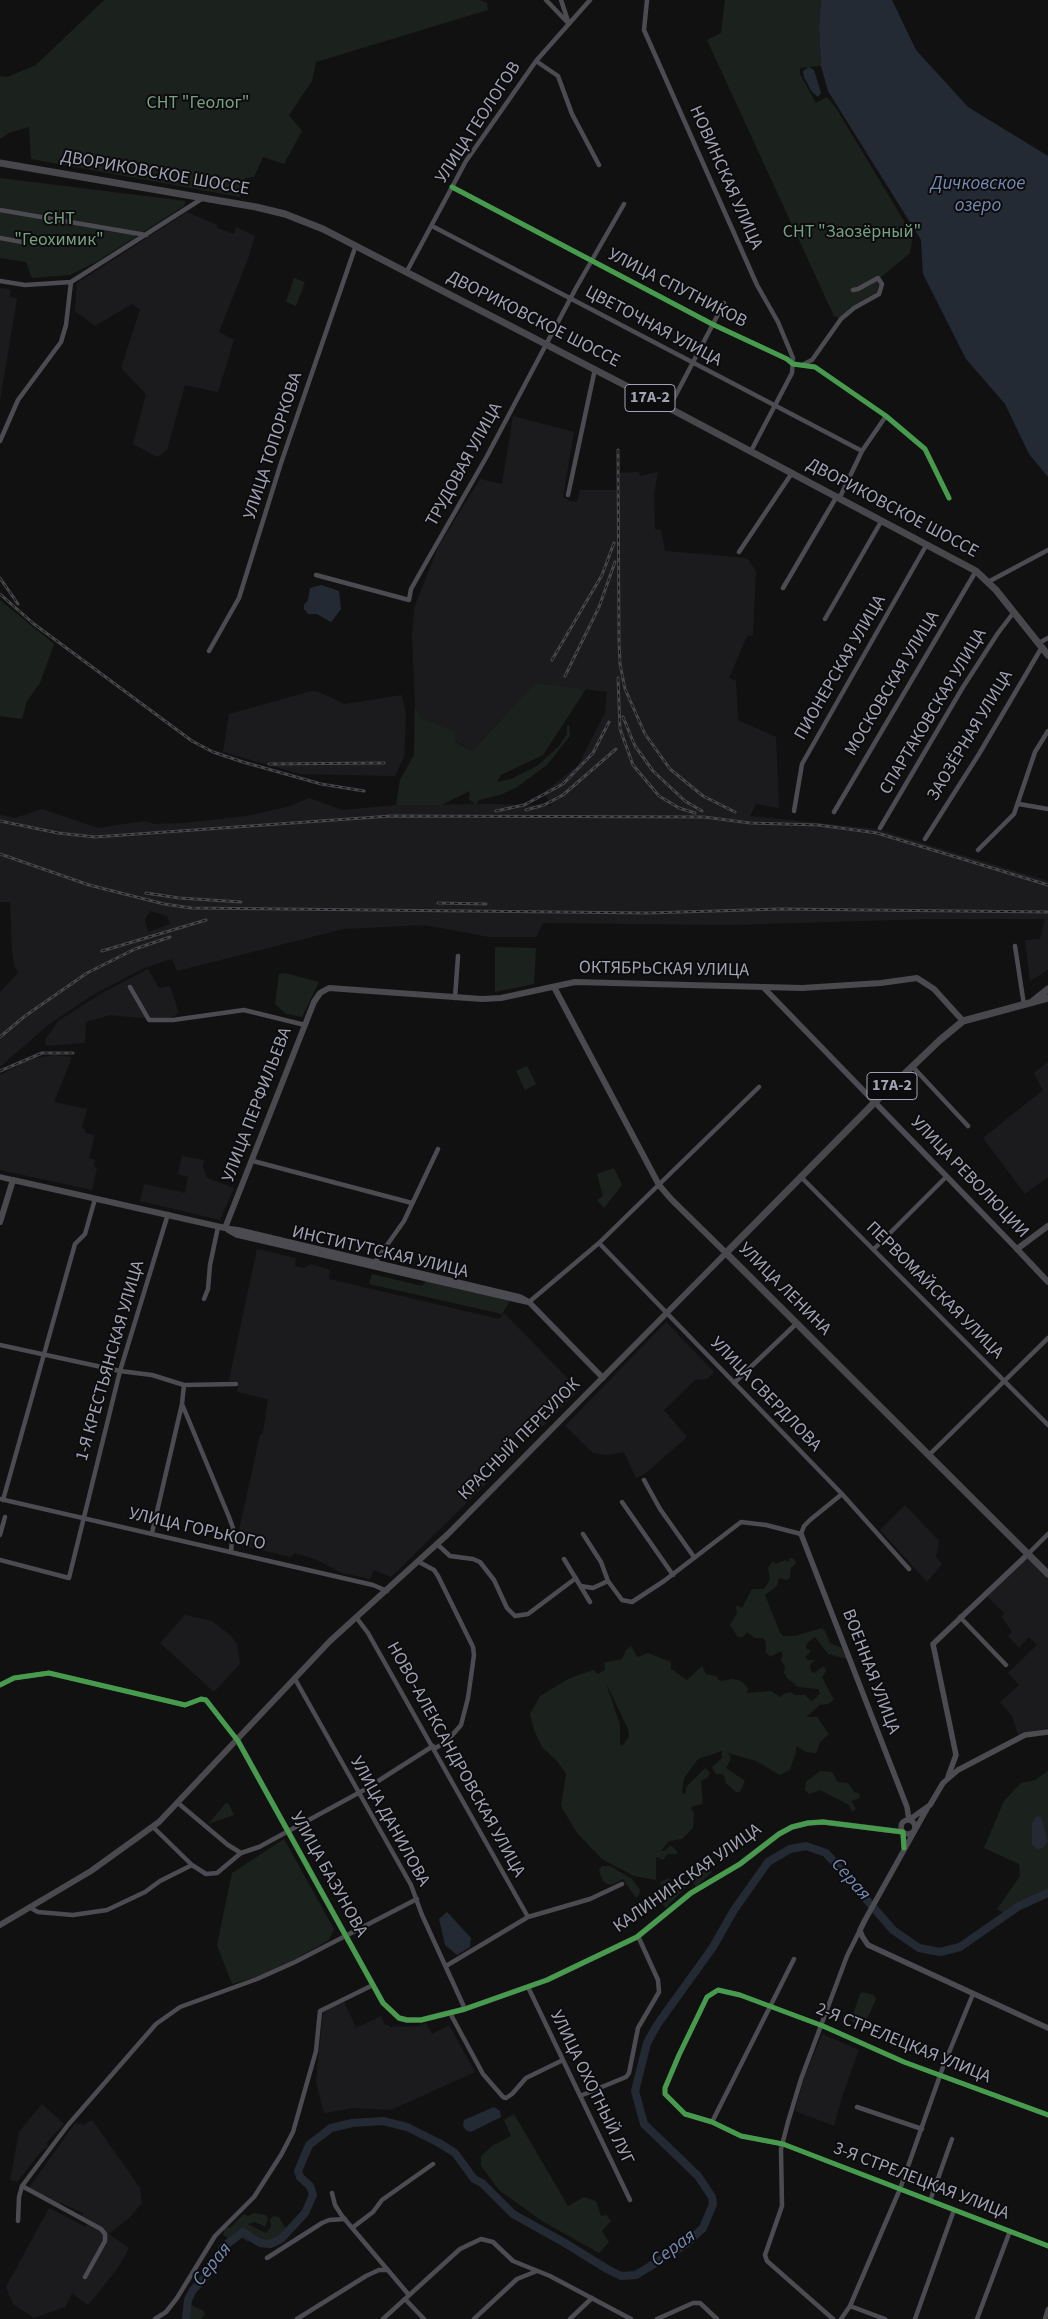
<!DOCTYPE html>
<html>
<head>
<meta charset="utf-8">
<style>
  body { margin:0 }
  canvas { display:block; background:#111 }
</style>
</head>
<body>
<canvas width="1048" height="2319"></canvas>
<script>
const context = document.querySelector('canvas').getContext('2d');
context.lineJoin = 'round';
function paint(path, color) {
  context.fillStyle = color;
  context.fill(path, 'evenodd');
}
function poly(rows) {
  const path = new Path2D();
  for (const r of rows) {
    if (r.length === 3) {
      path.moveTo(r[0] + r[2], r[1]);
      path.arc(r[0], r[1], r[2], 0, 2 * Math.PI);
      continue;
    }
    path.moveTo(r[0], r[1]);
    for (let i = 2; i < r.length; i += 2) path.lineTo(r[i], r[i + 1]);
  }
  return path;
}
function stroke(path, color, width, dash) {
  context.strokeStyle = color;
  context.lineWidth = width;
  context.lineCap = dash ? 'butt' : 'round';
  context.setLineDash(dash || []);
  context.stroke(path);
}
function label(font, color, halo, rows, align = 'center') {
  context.font = font + ' "Source Sans 3",sans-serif';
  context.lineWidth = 4;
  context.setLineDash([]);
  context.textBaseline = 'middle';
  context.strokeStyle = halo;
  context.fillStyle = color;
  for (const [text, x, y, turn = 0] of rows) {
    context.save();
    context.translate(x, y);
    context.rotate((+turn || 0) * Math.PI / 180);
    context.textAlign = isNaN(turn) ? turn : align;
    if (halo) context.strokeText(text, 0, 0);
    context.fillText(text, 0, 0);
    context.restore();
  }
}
const built = poly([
  [187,212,217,225,217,228,234,234,236,227,255,236,248,259,219,332,234,340,218,392,185,385,167,450,157,457,133,444,146,394,121,368,140,310,132,304,95,326,75,311,77,283],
  [0,288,10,289,10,297,17,298,0,401],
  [513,416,574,432,563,497,570,501,577,502,580,490,620,490,620,473,639,472,640,476,658,472,654,494,655,529,661,530,665,551,747,558,756,571,753,635,747,636,729,678,736,681,738,720,776,737,779,808,756,804,750,816,876,829,1048,881,1048,970,1030,981,1025,940,1040,939,1045,919,929,919,730,925,543,923,536,937,489,937,424,925,343,929,177,971,172,959,144,968,91,996,69,1011,48,1025,0,1067,0,992,18,973,14,965,12,950,10,902,0,902,0,815,15,818,42,809,98,828,144,821,154,824,183,823,246,816,287,807,309,798,343,810,396,805,493,804,552,806,544,793,578,765,605,713,607,692,535,683,472,751,456,741,454,733,421,718,415,705,412,635,414,608,439,545,480,479,502,484],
  [150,911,167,916,170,924,148,932,145,920],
  [312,691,319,692,345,704,402,695,406,715,404,757,395,776,300,774,223,752,229,714],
  [148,969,159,988,170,986,178,1011,176,1015,165,1020,110,1015,86,1022,85,1043,46,1046,45,1040,58,1021,102,993],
  [55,1055,72,1057,54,1102,87,1109,82,1128,85,1129,85,1133,95,1135,89,1158,95,1160,94,1167,97,1168,92,1190,0,1170,0,1075,30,1059],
  [1048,1062,1048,1177,1025,1194,983,1138,1043,1090,1034,1073],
  [182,1156,204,1160,203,1167,207,1178,234,1188,220,1220,140,1201,144,1184,185,1193,188,1177,178,1174],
  [257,1249,296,1258,295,1266,304,1268,311,1264,330,1270,329,1279,499,1319,504,1313,579,1390,542,1427,533,1418,477,1474,486,1484,391,1577,374,1570,370,1579,342,1573,315,1559,295,1553,290,1557,236,1544,260,1435,263,1433,268,1399,237,1392,239,1382,229,1380],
  [666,1322,714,1372,707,1379,695,1380,664,1410,687,1437,646,1473,636,1478,624,1452,606,1455,593,1453,565,1426],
  [905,1505,939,1541,936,1557,942,1564,927,1582,880,1530],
  [1027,1558,1048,1579,1048,1728,1018,1735,1012,1716,1000,1702,1019,1685,1008,1673,1037,1645,1029,1637,1019,1648,1008,1636,1012,1632,1002,1617,1004,1613,987,1596],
  [185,1615,212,1621,230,1635,237,1644,240,1664,214,1692,160,1643],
  [344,2002,356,2028,381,2016,385,2025,389,2025,390,2027,419,2026,426,2023,432,2034,449,2025,475,2072,391,2110,355,2108,324,2113,316,2082,323,2011],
  [822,2034,859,2050,842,2097,834,2126,795,2111,804,2078],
  [42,2104,64,2124,54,2134,46,2144,48,2146,46,2149,44,2148,17,2182,10,2180,19,2132],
  [89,2121,93,2121,140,2188,142,2203,129,2218,109,2234,129,2248,118,2268,88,2305,72,2293,65,2307,34,2318,13,2304,6,2287,49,2208,86,2227,87,2224,81,2218,83,2213,61,2203,58,2205,29,2188,75,2123,84,2125]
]);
const green = poly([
  [104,0,480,0,487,3,488,10,316,62,312,81,289,115,302,131,284,164,263,157,254,177,245,178,240,197,31,159,29,127,9,133,0,139,0,76,7,77,36,65],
  [725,0,821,0,819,27,821,66,800,68,800,74,816,103,827,97,836,108,913,236,910,253,880,278,877,292,851,307,839,318,834,316,707,40,721,33],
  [0,178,186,201,184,206,96,262,70,275,32,278,26,262,0,258],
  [294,278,305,282,296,306,286,302],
  [0,600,54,644,40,683,27,701,22,719,0,716],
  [535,683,586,689,543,755,501,775,497,782,511,779,537,766,559,746,567,734,567,726,569,725,570,736,547,765,517,787,500,795,479,800,476,805,469,799,470,791,441,805,396,805,400,780,414,755,415,705,421,718,455,732,456,742,472,751],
  [495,947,536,948,534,984,495,992],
  [285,973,319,982,302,1017,286,1014,275,1004,279,974],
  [527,1066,536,1084,525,1090,516,1071],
  [614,1168,622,1185,604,1208,597,1200,603,1196,597,1174],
  [372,1274,422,1286,426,1281,510,1301,502,1314,369,1284],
  [790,1558,794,1559,796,1563,791,1568,790,1577,787,1580,779,1578,777,1586,765,1595,780,1633,783,1636,795,1636,822,1628,825,1631,830,1643,842,1648,847,1654,847,1659,828,1654,815,1637,807,1643,806,1648,811,1651,805,1657,808,1660,815,1660,810,1665,811,1671,814,1673,824,1666,826,1671,822,1677,834,1700,828,1704,820,1705,806,1717,817,1717,829,1734,820,1742,816,1753,806,1752,796,1746,796,1752,790,1770,780,1775,756,1761,728,1753,731,1758,726,1768,745,1781,740,1792,736,1792,726,1783,723,1774,716,1774,712,1767,722,1758,722,1751,698,1759,684,1778,682,1792,683,1794,686,1792,686,1787,705,1768,710,1772,707,1778,701,1781,703,1804,693,1806,691,1808,694,1813,693,1828,682,1839,669,1841,661,1851,666,1850,670,1845,677,1851,677,1854,668,1854,663,1860,656,1857,656,1880,634,1876,602,1859,577,1833,561,1806,566,1774,557,1761,542,1747,534,1730,530,1714,540,1696,568,1679,593,1670,598,1674,605,1670,604,1663,622,1659,626,1650,631,1646,637,1657,648,1653,671,1662,671,1669,687,1680,702,1666,706,1674,716,1676,720,1681,732,1679,741,1681,748,1688,747,1693,771,1691,780,1697,784,1694,790,1692,795,1695,805,1695,811,1701,816,1698,820,1693,818,1689,798,1687,787,1678,784,1673,785,1667,781,1660,783,1655,781,1651,770,1657,766,1652,766,1642,763,1638,755,1638,747,1632,743,1637,738,1637,730,1625,737,1613,736,1608,737,1605,742,1608,752,1589,764,1589,768,1583,770,1579,768,1568,773,1561,776,1564,785,1560,788,1562],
  [606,1683,628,1729,629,1737,622,1746,620,1744,620,1725],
  [820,1771,832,1772,838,1782,848,1783,854,1792,859,1793,860,1798,851,1801,856,1809,852,1812,849,1805,820,1790,809,1794,805,1790,806,1782],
  [1048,1771,1048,1891,1003,1913,997,1909,1020,1876,1019,1864,984,1848,1004,1801,1021,1783,1035,1780],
  [226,1803,229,1804,234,1815,208,1824],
  [284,1839,334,1929,329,1940,290,1962,263,1975,232,1984,217,1945,232,1873],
  [707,1863,712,1872,696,1887,687,1873,687,1868,695,1871],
  [602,1866,610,1866,632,1879,640,1890,639,1895,636,1898,623,1879,612,1885,607,1884,603,1881,599,1870],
  [669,1878,674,1887,687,1886,666,1908,661,1903,659,1895,663,1892,660,1882],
  [862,1992,874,1995,876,1999,864,2026,854,2023,851,2020,860,1994],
  [514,2114,568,2206,584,2197,596,2201,601,2216,606,2215,611,2221,602,2231,609,2242,599,2253,542,2221,499,2190,481,2166,481,2156,492,2146,511,2136,504,2120],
  [254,2213,266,2215,268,2219,265,2227,255,2222,248,2224,266,2233,271,2227,270,2220,273,2216,279,2217,286,2229,285,2237,278,2241,272,2238,274,2242,271,2246,259,2240,248,2242,239,2236,233,2235,229,2239,223,2235,225,2228,231,2227,244,2214,248,2216],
  [191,2305,204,2311,205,2315,201,2319,187,2319,188,2309]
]);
const water = poly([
  [821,0,892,0,916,50,968,107,1048,156,1048,477,1029,454,1005,404,966,359,923,274,921,240,828,91,821,66,819,27],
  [809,67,814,70,821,93,818,97,812,92,804,77,803,71],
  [321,585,339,591,341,609,331,622,317,614,308,614,304,609,304,605,308,600,310,588],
  [1037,1816,1041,1817,1046,1833,1047,1842,1043,1848,1037,1849,1032,1845,1032,1823],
  [447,1912,471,1938,470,1947,457,1955,445,1945,443,1936,439,1919],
  [494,2107,500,2111,501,2117,471,2132,466,2130,463,2126,464,2120]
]);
const river = poly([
  [186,2319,188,2300,193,2290,210,2272,223,2247,243,2232,260,2243,270,2244,281,2239,305,2213,313,2195,310,2186,300,2177,298,2171,309,2145,331,2128,352,2123,383,2121,407,2127,439,2143,455,2153,474,2179,482,2183,513,2214,565,2243,607,2269,621,2276,636,2275,686,2244,703,2228,713,2204,712,2197,698,2176,644,2124,635,2091,647,2043,657,2025,713,1947,734,1910,768,1862,790,1849,806,1846,826,1853,893,1930,919,1948,940,1952,960,1947,1019,1906,1048,1893]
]);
const minor = poly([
  [546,0,569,24,561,0],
  [647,0,644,30,757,285,778,322,793,358,792,373,751,451],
  [536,61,558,76,572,114,599,165],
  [452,187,712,324,787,359,793,364,815,367,886,416,925,449,949,498],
  [0,210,146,235],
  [432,226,862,451],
  [0,238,22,242],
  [407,271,466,161,536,61,590,0],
  [0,281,25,285,71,282],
  [804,364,812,360,841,319,854,308,879,294,882,284,878,278,858,289,853,290],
  [669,408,724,303],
  [0,441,18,400,61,342,66,325,71,282,203,198],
  [568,495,595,369],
  [840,497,862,451,886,416],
  [739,552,792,473],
  [316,575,409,600,411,589,420,573,487,456,576,288,624,204],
  [988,582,1048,550],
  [783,588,837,496],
  [825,619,882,520],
  [1039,643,1048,638],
  [209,651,239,598,281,463,356,245],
  [1019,804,1048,809],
  [794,811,802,764,927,544],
  [834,812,976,571],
  [880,828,963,687,998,633,1014,612],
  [925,839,979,754,1042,647],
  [978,850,1014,814,1035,752,1048,731],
  [1015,946,1024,1005],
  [130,987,149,1020,173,1020,244,1010,305,1025],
  [455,998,458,956],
  [912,1066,968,1126],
  [253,1161,412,1203],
  [801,1177,1048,1425],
  [599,1243,842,1494,909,1569],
  [874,1249,946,1177],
  [375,1262,404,1221,438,1149],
  [204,1299,208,1289,210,1265,218,1227],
  [529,1302,599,1243,759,1087],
  [0,1345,120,1371,152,1375,184,1385,236,1384],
  [734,1383,796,1324],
  [182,1404,229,1517,233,1528,231,1552],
  [929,1455,1048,1338],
  [644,1480,660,1509,694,1557],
  [0,1499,373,1585,387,1591],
  [3,1500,75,1244,85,1234,95,1199],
  [622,1502,673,1575],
  [152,1533,182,1404,184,1385],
  [583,1534,601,1562,608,1581,622,1600,632,1602,664,1581,741,1522,766,1525,801,1534,804,1526,810,1520,842,1494],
  [0,1535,5,1517],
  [437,1544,450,1556,473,1559,480,1562,494,1580,507,1608,515,1616,528,1614,576,1578],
  [1028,1554,1048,1534],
  [564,1559,590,1602],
  [0,1560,69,1578,120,1371,168,1214],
  [419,1562,434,1570,438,1576,473,1647,474,1655,468,1698,461,1725,447,1741,434,1749],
  [581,1586,593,1588,608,1581],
  [356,1617,368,1633,528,1917],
  [960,1617,1006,1665],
  [295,1679,411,1885,422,1915,465,2009],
  [0,1685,14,1678,49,1673,185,1705,201,1699,206,1700,238,1741],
  [178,1803,228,1845,241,1853],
  [153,1827,192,1865],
  [29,1907,38,1912,73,1915,107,1910,145,1892,160,1881,192,1865,206,1874,217,1873,241,1853,259,1847,364,1790,433,1746],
  [446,1966,528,1917,590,1899,622,1884],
  [528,1987,630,2200],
  [450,2013,483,2074,503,2097,506,2098,512,2094,526,2078,563,2060],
  [580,2096,626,2077,629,2073,638,2028,659,1992,658,1980,638,1936],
  [857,2107,922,2129],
  [1048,2115,904,2062,823,2026,740,1995,718,1990,707,1997,679,2055,665,2088,665,2094,685,2114,712,2122,741,2136,783,2144,1048,2246],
  [712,2122,794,1959],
  [22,2186,101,2229,105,2234,105,2241,85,2277],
  [332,2193,335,2205,342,2216,409,2295],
  [930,2201,952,2139],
  [18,2221,19,2197,22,2186,68,2125,156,2024,180,2007,257,1979,295,1962,417,1899],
  [352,2228,373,2212,382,2200,433,2164],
  [267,2258,322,2223,329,2220,345,2219],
  [405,2299,424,2319],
  [850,2306,885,2319],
  [155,2319,166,2312,177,2298,215,2236,254,2197,281,2155,293,2132,316,2051,320,2011,373,1985],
  [297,2319,366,2276,379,2270,388,2270],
  [383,2319,460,2249,481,2239,493,2242,513,2261,550,2276,631,2319],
  [474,2319,517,2279,537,2271],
  [570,2319,592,2298],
  [657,2319,693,2303,700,2303,717,2319],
  [833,2319,767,2261,765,2255,782,2206,781,2149,788,2122,801,2079,847,1956,860,1930],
  [841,2319,850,2306,900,2189,943,2067,973,1994],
  [915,2319,954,2210],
  [977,2319,1010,2231],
  [1045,2319,1048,2309]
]);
const tertiary = poly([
  [764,988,1017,1249],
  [0,1177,13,1180],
  [225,1228,239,1230,520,1297,529,1302,603,1378],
  [228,1230,237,1235,527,1302],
  [801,1534,907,1807,909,1820,930,1805,943,1783,958,1770,1025,1735,1048,1732],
  [238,1741,383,2003,399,2018,407,2020,421,2020,465,2009,547,1980,637,1937,691,1893,740,1864,779,1834,792,1827,808,1823,823,1822,903,1832,904,1848],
  [948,1777,956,1755,933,1644,1028,1554],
  [928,1807,865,1920,860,1930,862,1936,868,1945,1048,2028],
  [908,1827,7]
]);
const secondary = poly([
  [0,1222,13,1180,225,1228,314,1002,320,993,329,988,482,999,501,998,575,982,802,988,881,983,917,978,934,989,963,1021],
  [1048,1226,1017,1249,1048,1282],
  [0,1925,91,1871,159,1822,330,1641,448,1534,726,1253,671,1199,659,1185,554,987]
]);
const primary = poly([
  [0,163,256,207,285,214,323,229,669,408,976,571,996,590,1048,655],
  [1048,998,963,1021,940,1040,874,1103,726,1253,1048,1574],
  [1033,1001,1048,989]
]);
const rail = poly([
  [618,450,619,641,620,664,625,689,645,734,670,769,703,796,735,812],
  [0,578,18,604],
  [0,594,34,624,192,741,213,752,243,762,321,784,364,791],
  [552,660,602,575,614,543],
  [565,676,599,607,615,562],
  [618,678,620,729,633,765,659,796,679,808,695,813],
  [623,717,635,746,653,771,685,801,702,811],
  [269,764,384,763],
  [526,810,544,805,563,795,616,749],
  [496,811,524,805,563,784,593,753,609,722],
  [0,821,58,833,95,837,391,816,704,817,750,823,818,825,877,833,1048,885],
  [0,854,89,885,164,904,191,908,648,913,780,909,1048,912],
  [146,893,179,898,241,902],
  [438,903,486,904],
  [102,951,206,920],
  [0,1037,25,1016,87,973,135,949,170,937],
  [0,1071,42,1053,73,1053]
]);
const cycleway = poly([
  [452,187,712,324,787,359,793,364,815,367,886,416,925,449,949,498],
  [0,1685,14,1678,49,1673,185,1705,201,1699,206,1700,238,1741,383,2003,399,2018,407,2020,421,2020,465,2009,547,1980,637,1937,691,1893,740,1864,779,1834,792,1827,808,1823,823,1822,903,1832,904,1848],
  [1048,2115,904,2062,823,2026,740,1995,718,1990,707,1997,679,2055,665,2088,665,2094,685,2114,712,2122,741,2136,783,2144,1048,2246]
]);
const shields = [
  [650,398,50],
  [892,1086,50]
];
const shieldNames = [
  ["17А-2",650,398],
  ["17А-2",892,1086]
];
const parkNames = [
  ["СНТ \"Геолог\"",198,104],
  ["СНТ",59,220],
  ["\"Геохимик\"",59,241],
  ["СНТ \"Заозёрный\"",852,233]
];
const streetNames = [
  ["УЛИЦА ГЕОЛОГОВ",479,123,-57],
  ["ДВОРИКОВСКОЕ ШОССЕ",155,174,10],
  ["НОВИНСКАЯ УЛИЦА",725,178,66],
  ["УЛИЦА СПУТНИКОВ",677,289,27],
  ["ДВОРИКОВСКОЕ ШОССЕ",533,320,27],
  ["ЦВЕТОЧНАЯ УЛИЦА",653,327,28],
  ["УЛИЦА ТОПОРКОВА",274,446,-72],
  ["ТРУДОВАЯ УЛИЦА",465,465,-61],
  ["ДВОРИКОВСКОЕ ШОССЕ",892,509,28],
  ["ПИОНЕРСКАЯ УЛИЦА",841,668,-60],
  ["МОСКОВСКАЯ УЛИЦА",893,684,-59],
  ["СПАРТАКОВСКАЯ УЛИЦА",934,712,-59],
  ["ЗАОЗЁРНАЯ УЛИЦА",971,736,-59],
  ["ОКТЯБРЬСКАЯ УЛИЦА",664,970,1],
  ["УЛИЦА ПЕРФИЛЬЕВА",258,1105,-69],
  ["УЛИЦА РЕВОЛЮЦИИ",969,1178,46],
  ["ИНСТИТУТСКАЯ УЛИЦА",380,1253,13],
  ["УЛИЦА ЛЕНИНА",784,1290,45],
  ["ПЕРВОМАЙСКАЯ УЛИЦА",934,1291,45],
  ["1-Я КРЕСТЬЯНСКАЯ УЛИЦА",111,1361,-74],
  ["УЛИЦА СВЕРДЛОВА",765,1395,46],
  ["КРАСНЫЙ ПЕРЕУЛОК",520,1440,-45],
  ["УЛИЦА ГОРЬКОГО",197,1530,13],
  ["ВОЕННАЯ УЛИЦА",870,1672,69],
  ["НОВО-АЛЕКСАНДРОВСКАЯ УЛИЦА",455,1760,61],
  ["УЛИЦА ДАНИЛОВА",389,1822,61],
  ["УЛИЦА БАЗУНОВА",328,1875,61],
  ["КАЛИНИНСКАЯ УЛИЦА",688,1879,-35],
  ["2-Я СТРЕЛЕЦКАЯ УЛИЦА",903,2044,22],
  ["УЛИЦА ОХОТНЫЙ ЛУГ",591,2088,64],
  ["3-Я СТРЕЛЕЦКАЯ УЛИЦА",921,2182,21]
];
const waterNames = [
  ["Дичковское",978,185],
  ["озеро",978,207],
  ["Серая",850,1880,49],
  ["Серая",674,2249,-36],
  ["Серая",213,2265,-51]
];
paint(built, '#1b1b1d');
paint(green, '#1b211c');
paint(water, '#242a33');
stroke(river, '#242a33', 8);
stroke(minor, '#4b4b51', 4.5);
stroke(tertiary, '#4b4b51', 5.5);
stroke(secondary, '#49494e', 6);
stroke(primary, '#47474c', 7);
stroke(rail, '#46464a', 3);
stroke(rail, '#0c0b0d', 1, [4]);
stroke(cycleway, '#469c4c', 5);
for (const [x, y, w] of shields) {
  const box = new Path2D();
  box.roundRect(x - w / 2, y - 13.5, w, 27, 4);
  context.fillStyle = '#0c0b0d';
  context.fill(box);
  stroke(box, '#a1a3b3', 1);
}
label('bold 16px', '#a1a3b3', null, shieldNames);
label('18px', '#76a081', '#0c0b0d', parkNames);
label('18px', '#a1a3b3', '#0c0b0d', streetNames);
label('italic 19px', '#7589b1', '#0c0b0d', waterNames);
</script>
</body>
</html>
